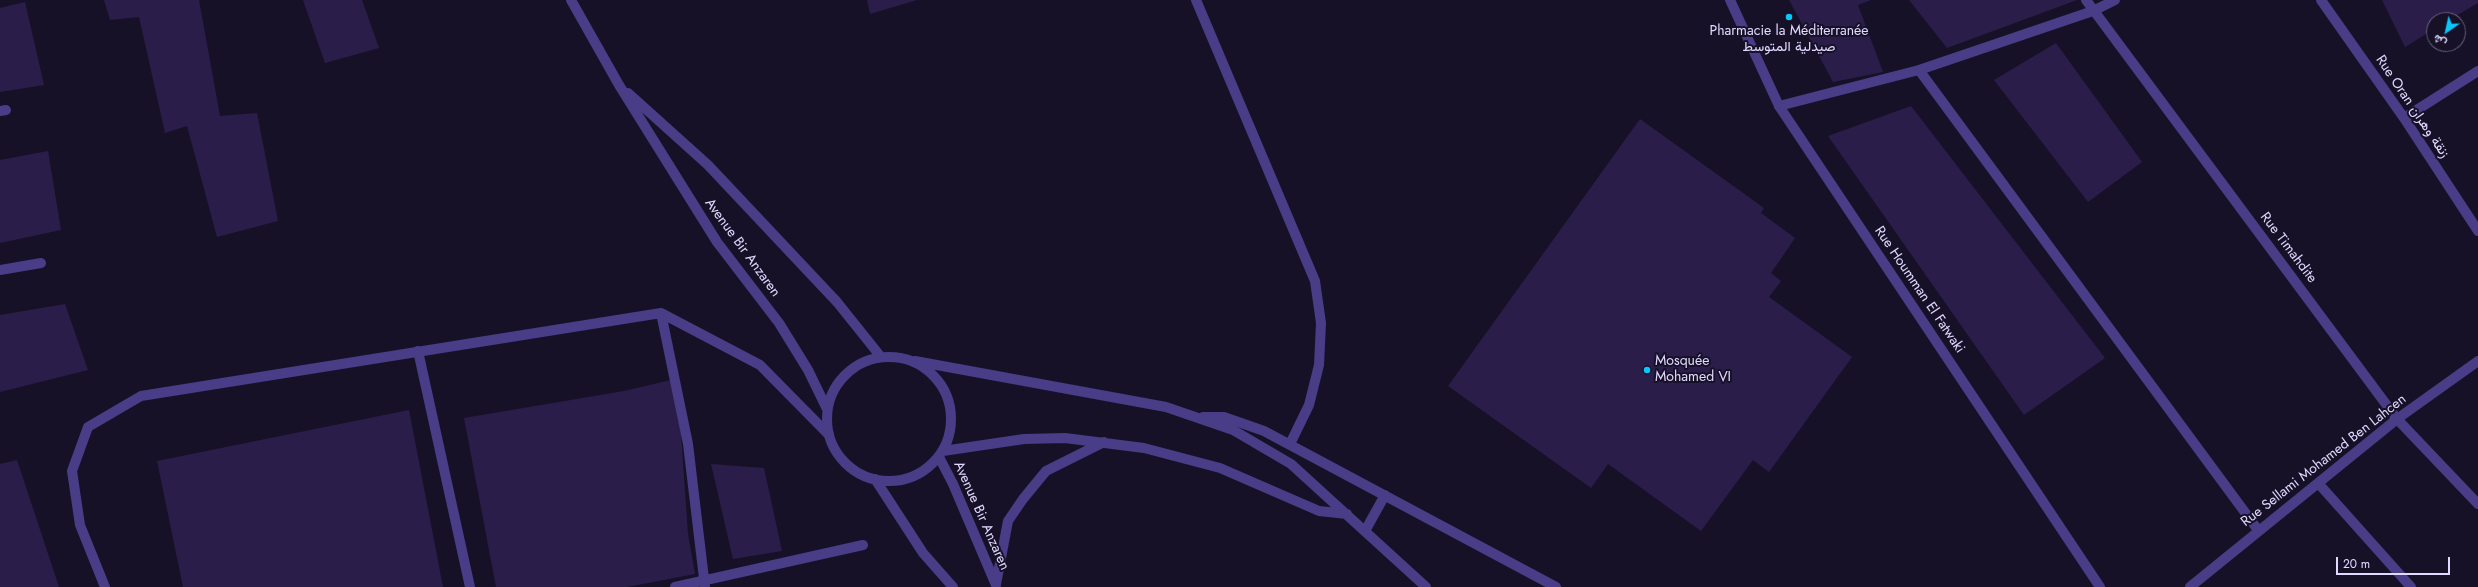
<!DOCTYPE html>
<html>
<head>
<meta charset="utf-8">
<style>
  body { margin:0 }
  #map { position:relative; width:2478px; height:587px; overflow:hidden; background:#171128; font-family:Jost,Vazirmatn,sans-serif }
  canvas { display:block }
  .north { position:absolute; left:2426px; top:12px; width:40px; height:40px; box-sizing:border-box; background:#171128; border:1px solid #68617e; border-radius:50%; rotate:214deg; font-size:11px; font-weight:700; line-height:16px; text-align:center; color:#e1d9fe }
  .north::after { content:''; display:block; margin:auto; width:14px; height:18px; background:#0ac7f9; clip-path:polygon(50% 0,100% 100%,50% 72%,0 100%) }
  .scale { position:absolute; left:2336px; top:557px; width:114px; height:18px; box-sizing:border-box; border:2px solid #e1d9fe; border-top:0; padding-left:5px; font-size:12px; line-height:14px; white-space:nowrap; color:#e1d9fe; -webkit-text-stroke:3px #171128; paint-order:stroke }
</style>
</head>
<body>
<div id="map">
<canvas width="2478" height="587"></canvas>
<div class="north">ش</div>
<div class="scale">20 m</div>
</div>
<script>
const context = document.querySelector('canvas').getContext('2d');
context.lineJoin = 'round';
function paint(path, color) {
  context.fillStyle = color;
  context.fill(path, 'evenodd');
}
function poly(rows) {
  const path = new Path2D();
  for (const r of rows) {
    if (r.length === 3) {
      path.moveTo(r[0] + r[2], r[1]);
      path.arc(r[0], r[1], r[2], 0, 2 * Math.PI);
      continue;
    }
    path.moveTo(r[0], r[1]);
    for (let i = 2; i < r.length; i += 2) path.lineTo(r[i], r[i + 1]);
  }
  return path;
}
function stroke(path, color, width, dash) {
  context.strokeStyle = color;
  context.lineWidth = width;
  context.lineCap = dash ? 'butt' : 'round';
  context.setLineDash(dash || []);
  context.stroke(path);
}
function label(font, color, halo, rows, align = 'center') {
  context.font = font + ' Jost,Vazirmatn,sans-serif';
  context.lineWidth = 4;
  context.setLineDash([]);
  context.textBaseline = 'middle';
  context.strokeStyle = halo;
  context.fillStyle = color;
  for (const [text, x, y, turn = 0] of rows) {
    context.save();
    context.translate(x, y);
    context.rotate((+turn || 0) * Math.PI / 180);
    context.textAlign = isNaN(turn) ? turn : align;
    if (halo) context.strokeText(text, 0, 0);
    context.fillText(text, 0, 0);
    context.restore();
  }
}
const building = poly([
  [104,0,199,0,220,116,257,113,278,221,217,237,187,126,165,133,139,17,110,20],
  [303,0,362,0,379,48,325,63],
  [867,0,917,0,870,14],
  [1789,0,1871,0,1858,5,1883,72,1833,82],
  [1909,0,2077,0,1947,48],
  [2382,0,2478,0,2478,3,2449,20,2434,20,2434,29,2405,47],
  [25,2,44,85,0,92,0,8],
  [2056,43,2142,162,2088,202,1994,80],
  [1911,106,2105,358,2024,415,1828,136],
  [1640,119,1764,208,1761,213,1795,238,1771,273,1781,281,1769,297,1852,357,1769,472,1753,460,1701,531,1608,464,1591,488,1448,386],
  [48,151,61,230,0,243,0,160],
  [65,304,88,370,0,392,0,315],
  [671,380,680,420,688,534,695,574,627,587,496,587,464,418,624,391],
  [409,410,443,587,183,587,157,461],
  [17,460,59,587,0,587,0,464],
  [711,464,764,468,782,551,733,559]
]);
const minor = poly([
  [1196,0,1315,281,1321,323,1319,365,1309,405,1290,444],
  [2086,0,2397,419,2478,504],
  [2321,0,2404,118,2478,231],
  [1919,70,2258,530],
  [1779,106,1919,70,2093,11,2115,0],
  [0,111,6,110],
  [2404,118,2478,71],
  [0,270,41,263],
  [661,313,688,444,705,587],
  [418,351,470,587],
  [1203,417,1224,417,1264,431,1556,587],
  [2318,483,2411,587],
  [1365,531,1385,495],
  [105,587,80,525,72,471,88,427,141,396,661,313,760,365,829,435],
  [675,587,863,545],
  [2190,587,2397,419,2478,361]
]);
const tertiary = poly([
  [571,0,619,85,717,242,779,323,808,370,827,409],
  [1730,0,1779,106,2100,587],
  [628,93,708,165,837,302,881,357],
  [889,419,62],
  [915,361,1166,407,1233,430,1291,464,1426,587],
  [943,451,1024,439,1065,438,1144,448,1220,468,1319,511,1347,514],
  [939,457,953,484,996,585],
  [875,479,923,553,953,587],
  [996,584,1008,521,1023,499,1046,471,1104,442]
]);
const markers = [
  [1789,17,4,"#0ac7f9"],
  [1647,370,4,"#0ac7f9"]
];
const poiNames = [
  ["Pharmacie la Méditerranée",1789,32],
  ["صيدلية المتوسط",1789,48],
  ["Mosquée",1655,362,"left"],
  ["Mohamed VI",1655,378,"left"]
];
const streetNames = [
  ["Rue Oran زنقة وهران",2412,107,56],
  ["Avenue Bir Anzaren",742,248,54],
  ["Rue Timahdite",2288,248,53],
  ["Rue Houmman El Fatwaki",1919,290,56],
  ["Rue Sellami Mohamed Ben Lahcen",2324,461,-38],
  ["Avenue Bir Anzaren",981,516,66]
];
paint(building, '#2b1d49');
stroke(minor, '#483d86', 10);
stroke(tertiary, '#483d86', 10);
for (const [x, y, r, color] of markers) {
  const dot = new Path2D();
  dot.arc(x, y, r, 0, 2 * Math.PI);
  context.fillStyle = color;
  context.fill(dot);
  stroke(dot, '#171128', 1.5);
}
label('14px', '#e1d9fe', '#171128', poiNames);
label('14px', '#e1d9fe', '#171128', streetNames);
</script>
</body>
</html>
